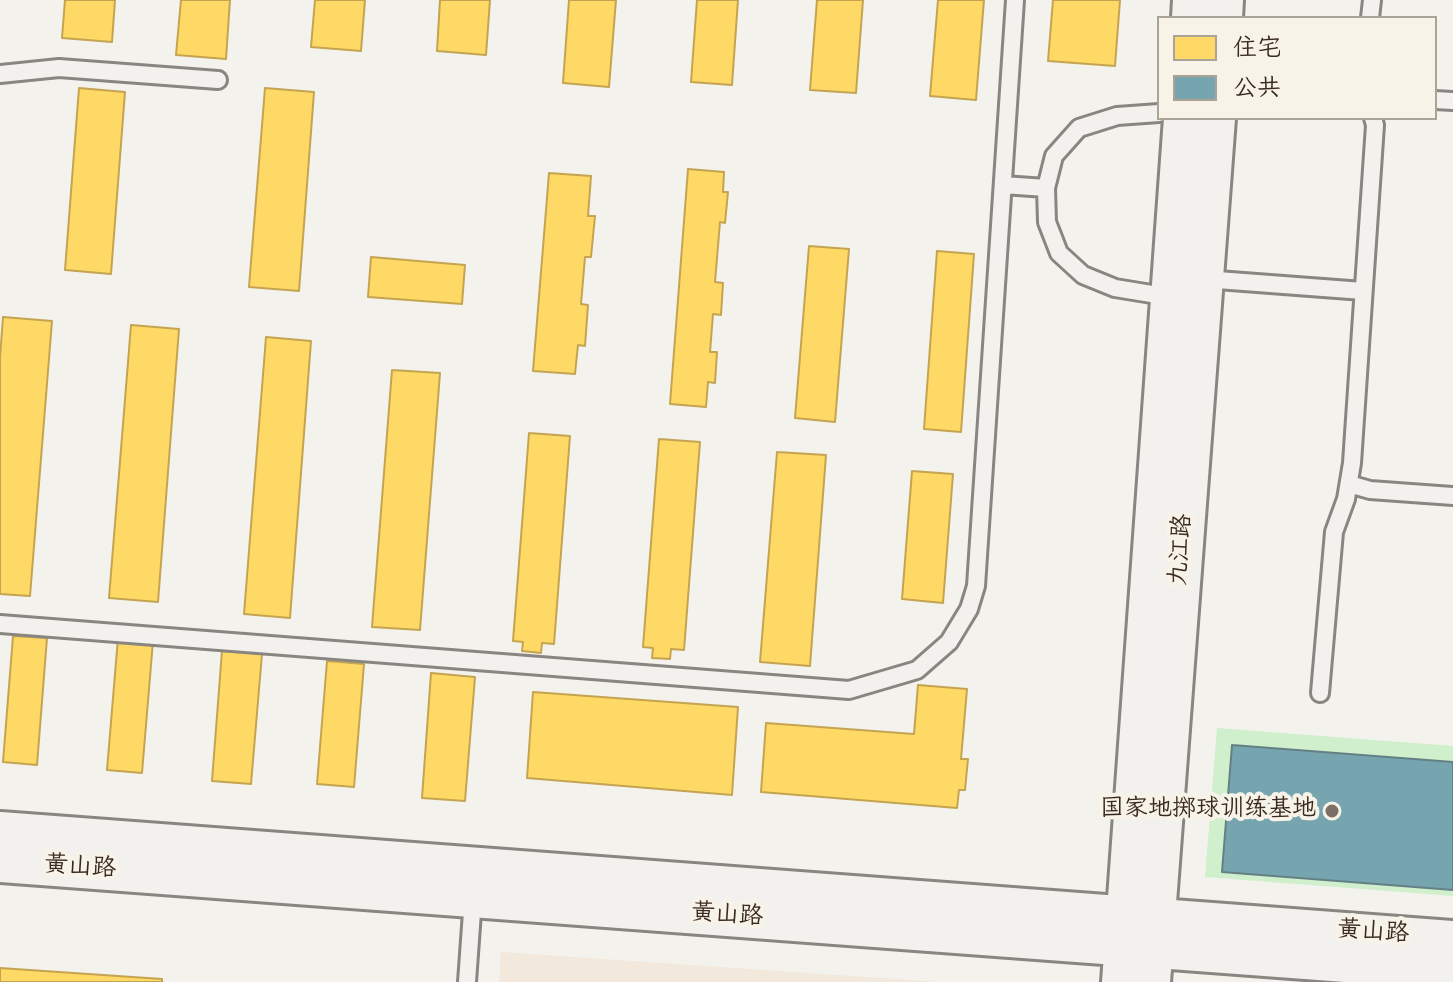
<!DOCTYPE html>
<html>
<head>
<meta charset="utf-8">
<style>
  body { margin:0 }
  #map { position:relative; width:1453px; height:982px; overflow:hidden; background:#f4f2ec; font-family:Kalam,"LXGW WenKai TC",sans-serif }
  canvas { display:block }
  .legend { position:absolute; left:1157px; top:16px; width:280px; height:104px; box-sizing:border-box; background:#f7f3e8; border:2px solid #aca397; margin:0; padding:10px 14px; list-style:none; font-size:24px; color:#3b2a1e }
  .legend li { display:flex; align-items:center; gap:16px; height:40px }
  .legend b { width:40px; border:2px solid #aca397 }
</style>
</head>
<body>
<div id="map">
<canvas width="1453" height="982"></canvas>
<ul class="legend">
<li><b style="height:22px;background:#ffd966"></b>住宅</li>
<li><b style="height:22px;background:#76a5af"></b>公共</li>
</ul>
</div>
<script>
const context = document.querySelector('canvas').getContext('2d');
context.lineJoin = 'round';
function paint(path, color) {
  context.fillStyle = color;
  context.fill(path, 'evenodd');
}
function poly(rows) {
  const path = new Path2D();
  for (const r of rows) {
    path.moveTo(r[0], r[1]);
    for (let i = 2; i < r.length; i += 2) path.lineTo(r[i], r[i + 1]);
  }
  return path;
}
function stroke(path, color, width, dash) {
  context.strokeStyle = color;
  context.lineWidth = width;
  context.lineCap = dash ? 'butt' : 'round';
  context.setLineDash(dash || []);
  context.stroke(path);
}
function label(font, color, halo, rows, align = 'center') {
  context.font = font + ' Kalam,"LXGW WenKai TC",sans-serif';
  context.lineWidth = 8;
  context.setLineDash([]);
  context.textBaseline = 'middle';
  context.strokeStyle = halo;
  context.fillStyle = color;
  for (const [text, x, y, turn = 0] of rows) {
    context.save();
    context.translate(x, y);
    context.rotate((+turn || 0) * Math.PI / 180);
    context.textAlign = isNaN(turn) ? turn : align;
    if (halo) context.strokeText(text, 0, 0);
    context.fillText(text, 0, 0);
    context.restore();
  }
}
const built = poly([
  [501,952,939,982,499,982]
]);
const green = poly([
  [1217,728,1453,746,1453,896,1205,877]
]);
const homes = poly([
  [65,0,115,0,112,42,62,38,65,0],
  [181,0,230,0,226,59,176,55,181,0],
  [315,0,365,0,361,51,311,47,315,0],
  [440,0,490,0,486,55,437,51,440,0],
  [569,0,616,0,609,87,563,83,569,0],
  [697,0,738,0,732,85,691,82,697,0],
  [817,0,863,0,856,93,810,90,817,0],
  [938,0,984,0,976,100,930,96,938,0],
  [1053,0,1120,0,1115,66,1048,61,1053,0],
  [79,88,125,92,111,274,65,270,79,88],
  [265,88,314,92,299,291,249,287,265,88],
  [688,169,724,172,723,192,728,192,725,223,720,222,715,282,723,283,721,315,713,314,710,352,717,352,715,383,708,382,706,407,670,404,688,169],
  [549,173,591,176,588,216,595,216,591,257,585,257,581,304,588,305,585,346,578,345,575,374,533,371,549,173],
  [809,246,849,249,835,422,795,418,809,246],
  [937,251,974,254,961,432,924,429,937,251],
  [371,257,465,265,462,304,368,297,371,257],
  [3,317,52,321,30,596,0,594,0,358,3,317],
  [131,325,179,329,158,602,109,598,131,325],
  [266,337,311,341,290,618,244,614,266,337],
  [392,370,440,373,420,630,372,627,392,370],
  [529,433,570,436,554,644,542,643,541,653,522,651,523,642,513,641,529,433],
  [659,439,700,442,684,650,671,649,670,659,652,658,653,648,643,647,659,439],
  [777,452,826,455,810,666,760,662,777,452],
  [912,471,953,474,943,603,902,599,912,471],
  [13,636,47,638,37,765,3,762,13,636],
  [118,638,153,641,142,773,107,770,118,638],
  [222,651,262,654,251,784,212,781,222,651],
  [327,661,364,664,354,787,317,784,327,661],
  [431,673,475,677,465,801,422,798,431,673],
  [918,685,967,689,961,759,968,759,965,790,959,790,957,808,761,792,766,723,914,734,918,685],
  [533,692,738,707,732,795,527,778,533,692],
  [0,968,162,979,162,982,0,982,0,968]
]);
const public = poly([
  [1232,745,1453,762,1453,890,1222,872,1232,745]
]);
const service = poly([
  [1370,18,1372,0],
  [0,74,59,68,218,80],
  [1435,100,1453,101],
  [1159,113,1117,116,1079,128,1054,156,1046,188,1047,222,1059,253,1083,275,1115,288,1170,297],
  [1003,185,1046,188],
  [1204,279,1363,291],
  [1349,484,1370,490,1453,496],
  [0,624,849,690,917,670,949,642,969,609,976,586,1015,0],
  [1320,693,1334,532,1346,499,1352,463,1375,125,1373,118],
  [467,982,473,898]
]);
const tertiary = poly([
  [1191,18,1192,0],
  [1223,18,1224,0],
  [0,831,1453,940],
  [0,863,1453,971],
  [1121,982,1183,118],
  [1151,982,1216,118]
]);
const markers = [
  [1332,811,8,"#7c7066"]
];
const streetNames = [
  ["九江路",1183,550,-86],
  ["黄山路",80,869,4],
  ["黄山路",727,917,4],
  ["黄山路",1373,934,4]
];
const poiNames = [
  ["国家地掷球训练基地",1316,811]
];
paint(built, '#f2e8dc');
paint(green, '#d0efcc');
paint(homes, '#ffd966');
stroke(homes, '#c4a450', 2);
paint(public, '#76a5af');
stroke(public, '#648084', 2);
stroke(service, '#898580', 22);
stroke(tertiary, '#898580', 44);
stroke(service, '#f2f1ed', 16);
stroke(tertiary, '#f2f1ed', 38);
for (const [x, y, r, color] of markers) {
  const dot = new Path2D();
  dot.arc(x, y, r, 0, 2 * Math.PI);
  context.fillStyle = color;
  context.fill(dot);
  stroke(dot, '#f7f3e8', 3);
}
label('24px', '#3b2a1e', '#f7f3e8', streetNames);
label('24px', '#3b2a1e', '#f7f3e8', poiNames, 'right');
</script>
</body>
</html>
